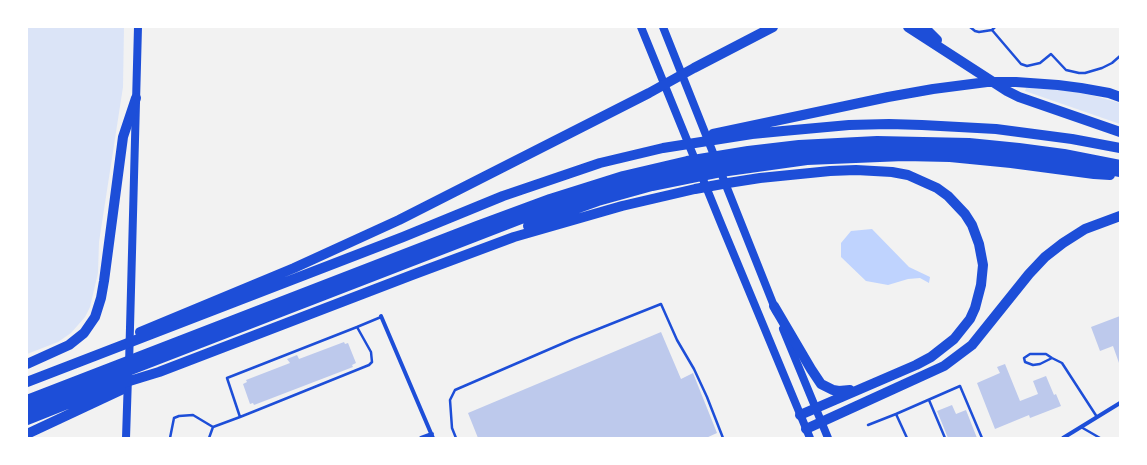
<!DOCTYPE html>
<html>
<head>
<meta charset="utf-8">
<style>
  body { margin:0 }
  #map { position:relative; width:1147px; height:465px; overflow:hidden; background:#f2f2f2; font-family:"Noto Serif",serif }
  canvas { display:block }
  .frame { position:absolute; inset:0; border:28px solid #fff; pointer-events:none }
</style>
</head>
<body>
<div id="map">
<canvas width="1147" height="465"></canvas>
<div class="frame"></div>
</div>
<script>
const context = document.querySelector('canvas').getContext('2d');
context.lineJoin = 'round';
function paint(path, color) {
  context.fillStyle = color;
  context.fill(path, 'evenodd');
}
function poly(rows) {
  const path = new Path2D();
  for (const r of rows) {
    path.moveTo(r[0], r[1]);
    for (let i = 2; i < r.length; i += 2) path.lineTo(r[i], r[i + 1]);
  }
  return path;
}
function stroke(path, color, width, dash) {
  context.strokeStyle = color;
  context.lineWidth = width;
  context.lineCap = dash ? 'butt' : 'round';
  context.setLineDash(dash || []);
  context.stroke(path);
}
const green = poly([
  [27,27,124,27,123,87,99,242,98,273,90,307,85,317,71,333,58,342,27,354],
  [1026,88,1056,89,1091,95,1120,103,1120,124,1025,91]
]);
const water = poly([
  [872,229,909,267,930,277,929,283,920,278,908,279,888,285,866,281,841,257,841,243,851,231]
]);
const building = poly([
  [1120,316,1120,363,1119,363,1113,346,1100,351,1091,327],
  [661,332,681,379,693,373,717,433,706,438,478,438,468,413],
  [344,342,345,344,348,343,356,363,352,365,353,367,254,405,253,403,250,404,243,384,247,382,246,380,290,363,287,359,297,355,299,359],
  [1005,364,1020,401,1038,394,1033,381,1046,376,1054,395,1056,394,1061,406,1030,418,1029,415,995,429,977,383,1000,373,997,367],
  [952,405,956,414,966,410,977,438,948,438,937,411]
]);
const service = poly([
  [970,27,975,31,979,32,992,30],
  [995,27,992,30,1021,64,1027,66,1040,63,1051,54,1066,70,1079,73,1085,73,1102,68,1112,63,1120,56],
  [357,327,381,317],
  [1052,358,1040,364,1033,365,1025,362,1024,358,1030,354,1046,354,1052,358,1062,363,1097,417],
  [929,400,945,438],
  [868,425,896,414],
  [1081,427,1100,438],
  [170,438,174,418,179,416,193,415,213,427],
  [209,438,213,427,240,417,260,409,369,365,372,362,371,352,357,327,227,378,240,417],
  [456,438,452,428,450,400,455,390,573,339,661,304,677,340,694,369,707,397,723,438],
  [907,438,896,414,960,386,982,438]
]);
const minor = poly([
  [381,316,433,438],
  [421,438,432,434],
  [1063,438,1120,403]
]);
const secondary = poly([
  [641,27,722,226,810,438],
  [663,27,776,311],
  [783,329,828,438],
  [129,365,138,27],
  [126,438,128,377]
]);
const motorway = poly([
  [908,27,1007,91,1019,97,1120,132],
  [924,27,937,40],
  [713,134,888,97,933,89,987,82,1016,82,1058,85,1081,88,1109,93,1120,97],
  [528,226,598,201,652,186,721,172,807,160,904,156,950,157,1011,163,1094,174,1110,175],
  [774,306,811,369,821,384,833,390,839,391,850,390],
  [140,332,294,268,399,220,649,93,694,68,773,27],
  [27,364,69,345,84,333,95,317,101,298,104,281,123,137,136,98],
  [27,382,403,237,503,196,600,163,663,148,752,134,783,131,849,125,889,124,922,125,996,129,1072,139,1120,148],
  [27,400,477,226,550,199,623,176,687,161,748,151,799,145,877,141,969,143,1019,148,1064,154,1120,165],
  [27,410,552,207,616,187,686,170,752,159,805,152,876,149,912,149,1014,155,1056,160,1120,172],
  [27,420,110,387,159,372,412,275,514,237,622,206,695,189,728,183,760,178,830,171,856,170,892,172,908,175,937,188,948,196,965,214,972,225,979,244,983,265,981,285,975,308,970,319,954,339,931,357,916,365,800,415],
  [806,429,944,366,972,345,1029,274,1045,257,1063,243,1085,229,1120,216],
  [27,434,121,390]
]);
paint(green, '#dbe4f7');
paint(water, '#bfd3fe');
paint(building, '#bdc9ec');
stroke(service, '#1d4ed8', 2.5);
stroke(minor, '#1d4ed8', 4);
stroke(secondary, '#1d4ed8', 8);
stroke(motorway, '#1d4ed8', 10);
</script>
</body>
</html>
